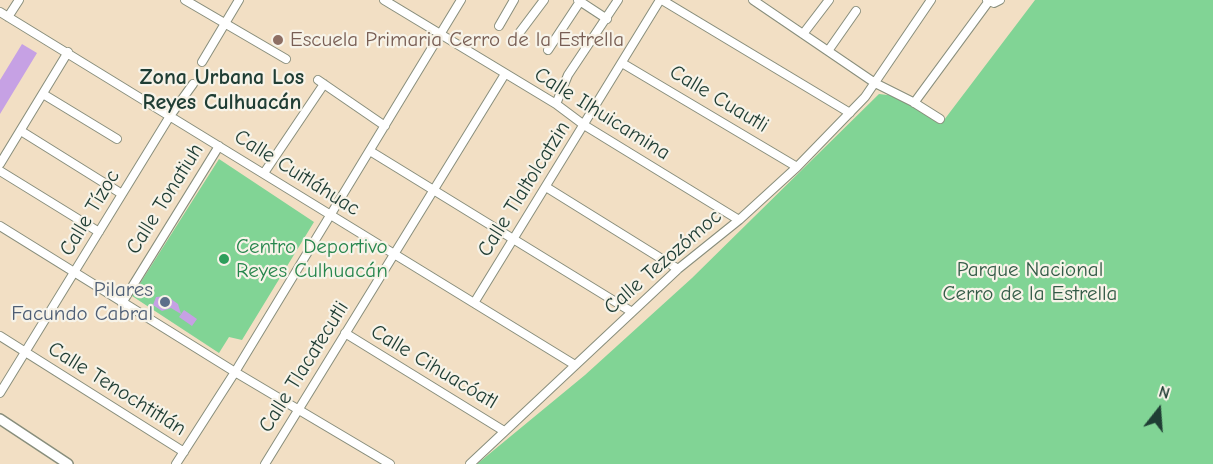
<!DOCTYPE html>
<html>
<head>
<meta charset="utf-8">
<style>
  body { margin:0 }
  #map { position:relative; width:1213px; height:464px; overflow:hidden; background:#f2dfc4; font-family:"Comic Neue",sans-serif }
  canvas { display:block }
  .north { position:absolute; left:1129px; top:380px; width:60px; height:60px; -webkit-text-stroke:4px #f7f3e8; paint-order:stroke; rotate:17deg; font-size:16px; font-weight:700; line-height:24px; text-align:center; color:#1f3d34 }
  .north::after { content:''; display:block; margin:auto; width:21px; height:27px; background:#1f3d34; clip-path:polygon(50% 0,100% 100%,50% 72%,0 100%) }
</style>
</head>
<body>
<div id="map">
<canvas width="1213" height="464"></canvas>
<div class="north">N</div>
</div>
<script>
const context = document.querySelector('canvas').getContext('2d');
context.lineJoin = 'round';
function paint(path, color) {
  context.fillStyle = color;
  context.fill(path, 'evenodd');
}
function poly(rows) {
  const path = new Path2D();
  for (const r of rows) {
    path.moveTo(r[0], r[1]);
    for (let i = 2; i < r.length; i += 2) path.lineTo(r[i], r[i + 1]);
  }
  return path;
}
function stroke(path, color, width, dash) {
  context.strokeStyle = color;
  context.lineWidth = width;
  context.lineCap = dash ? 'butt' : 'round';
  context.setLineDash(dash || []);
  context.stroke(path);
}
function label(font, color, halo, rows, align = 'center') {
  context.font = font + ' "Comic Neue",sans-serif';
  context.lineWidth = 4.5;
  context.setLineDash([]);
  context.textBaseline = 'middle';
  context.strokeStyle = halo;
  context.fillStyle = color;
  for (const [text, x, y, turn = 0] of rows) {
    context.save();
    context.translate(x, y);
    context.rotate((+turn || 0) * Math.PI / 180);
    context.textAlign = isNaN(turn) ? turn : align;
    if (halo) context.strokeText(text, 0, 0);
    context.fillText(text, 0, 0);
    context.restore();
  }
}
const green = poly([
  [1035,0,1213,0,1213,464,477,464,585,375,692,278,879,94,896,96,941,124],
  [219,159,314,222,242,340,229,337,219,353,132,296]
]);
const building = poly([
  [22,44,37,53,0,114,0,80],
  [167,296,178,304,181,314,171,308,162,311,153,305,156,297],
  [184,310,197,319,192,326,179,317]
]);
const minor = poly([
  [185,0,286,59],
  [384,0,556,104,584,125,739,220],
  [578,0,607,19],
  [662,0,850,113],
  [753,0,875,83,913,102,940,119],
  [987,0,994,3,1000,0],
  [0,12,575,365],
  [8,17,19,0],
  [499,26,514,0],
  [520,32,544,0],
  [803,34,829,0],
  [548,50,581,0],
  [828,51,856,11],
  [202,62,239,0],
  [622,63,797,167],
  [318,80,385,126],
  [43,94,117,139],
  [914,103,989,1],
  [556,104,568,75,618,0],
  [21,131,122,194],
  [370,151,632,312],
  [0,164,68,52],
  [0,171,99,232],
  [264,173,324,84],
  [546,187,678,269],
  [0,226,235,372,390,464],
  [122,303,219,146],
  [474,303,660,0],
  [345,333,504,431],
  [0,336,184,452],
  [0,393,170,116,193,84],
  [176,464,235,372,461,0],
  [265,464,505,74],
  [470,464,678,269,739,220,797,167,865,97,931,0]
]);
const tertiary = poly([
  [0,419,68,464]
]);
const markers = [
  [278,40,6,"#8d6e63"],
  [224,259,6,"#2e9e5b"],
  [165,302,6,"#5c6f8a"]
];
const educationNames = [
  ["Escuela Primaria Cerro de la Estrella",290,40]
];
const streetNames = [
  ["Calle Cuautli",719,99,31],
  ["Calle Ilhuicamina",602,114,32],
  ["Calle Cuitláhuac",297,173,32],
  ["Calle Tlaltolcatzin",524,189,-58],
  ["Calle Tonatiuh",165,199,-58],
  ["Calle Tízoc",90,213,-59],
  ["Calle Tezozómoc",663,262,-41],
  ["Calle Tlacatecutli",304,367,-58],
  ["Calle Cihuacóatl",434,367,31],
  ["Calle Tenochtitlán",117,389,32]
];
const leisureNames = [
  ["Centro Deportivo",236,247],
  ["Reyes Culhuacán",236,271]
];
const parkNames = [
  ["Parque Nacional",1030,270],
  ["Cerro de la Estrella",1030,294]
];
const serviceNames = [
  ["Pilares",153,290],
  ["Facundo Cabral",153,314]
];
const neighbourhoodNames = [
  ["Zona Urbana Los",222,78],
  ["Reyes Culhuacán",222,103]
];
paint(green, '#81d495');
paint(building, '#c6a1e4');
stroke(minor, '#888e7c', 10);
stroke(tertiary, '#888e7c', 12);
stroke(minor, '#fff', 8);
stroke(tertiary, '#fff', 9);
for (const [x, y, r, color] of markers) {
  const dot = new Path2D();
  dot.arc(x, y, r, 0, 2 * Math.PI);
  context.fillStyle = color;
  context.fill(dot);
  stroke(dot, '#f7f3e8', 2);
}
label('21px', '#785e54', '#f7f3e8', educationNames, 'left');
label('21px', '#1f3d34', '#f7f3e8', streetNames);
label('21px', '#27864d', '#f7f3e8', leisureNames, 'left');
label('21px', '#335b47', '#f7f3e8', parkNames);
label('21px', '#4e5e75', '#f7f3e8', serviceNames, 'right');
label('bold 22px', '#1f3d34', '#f7f3e8', neighbourhoodNames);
</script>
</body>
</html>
